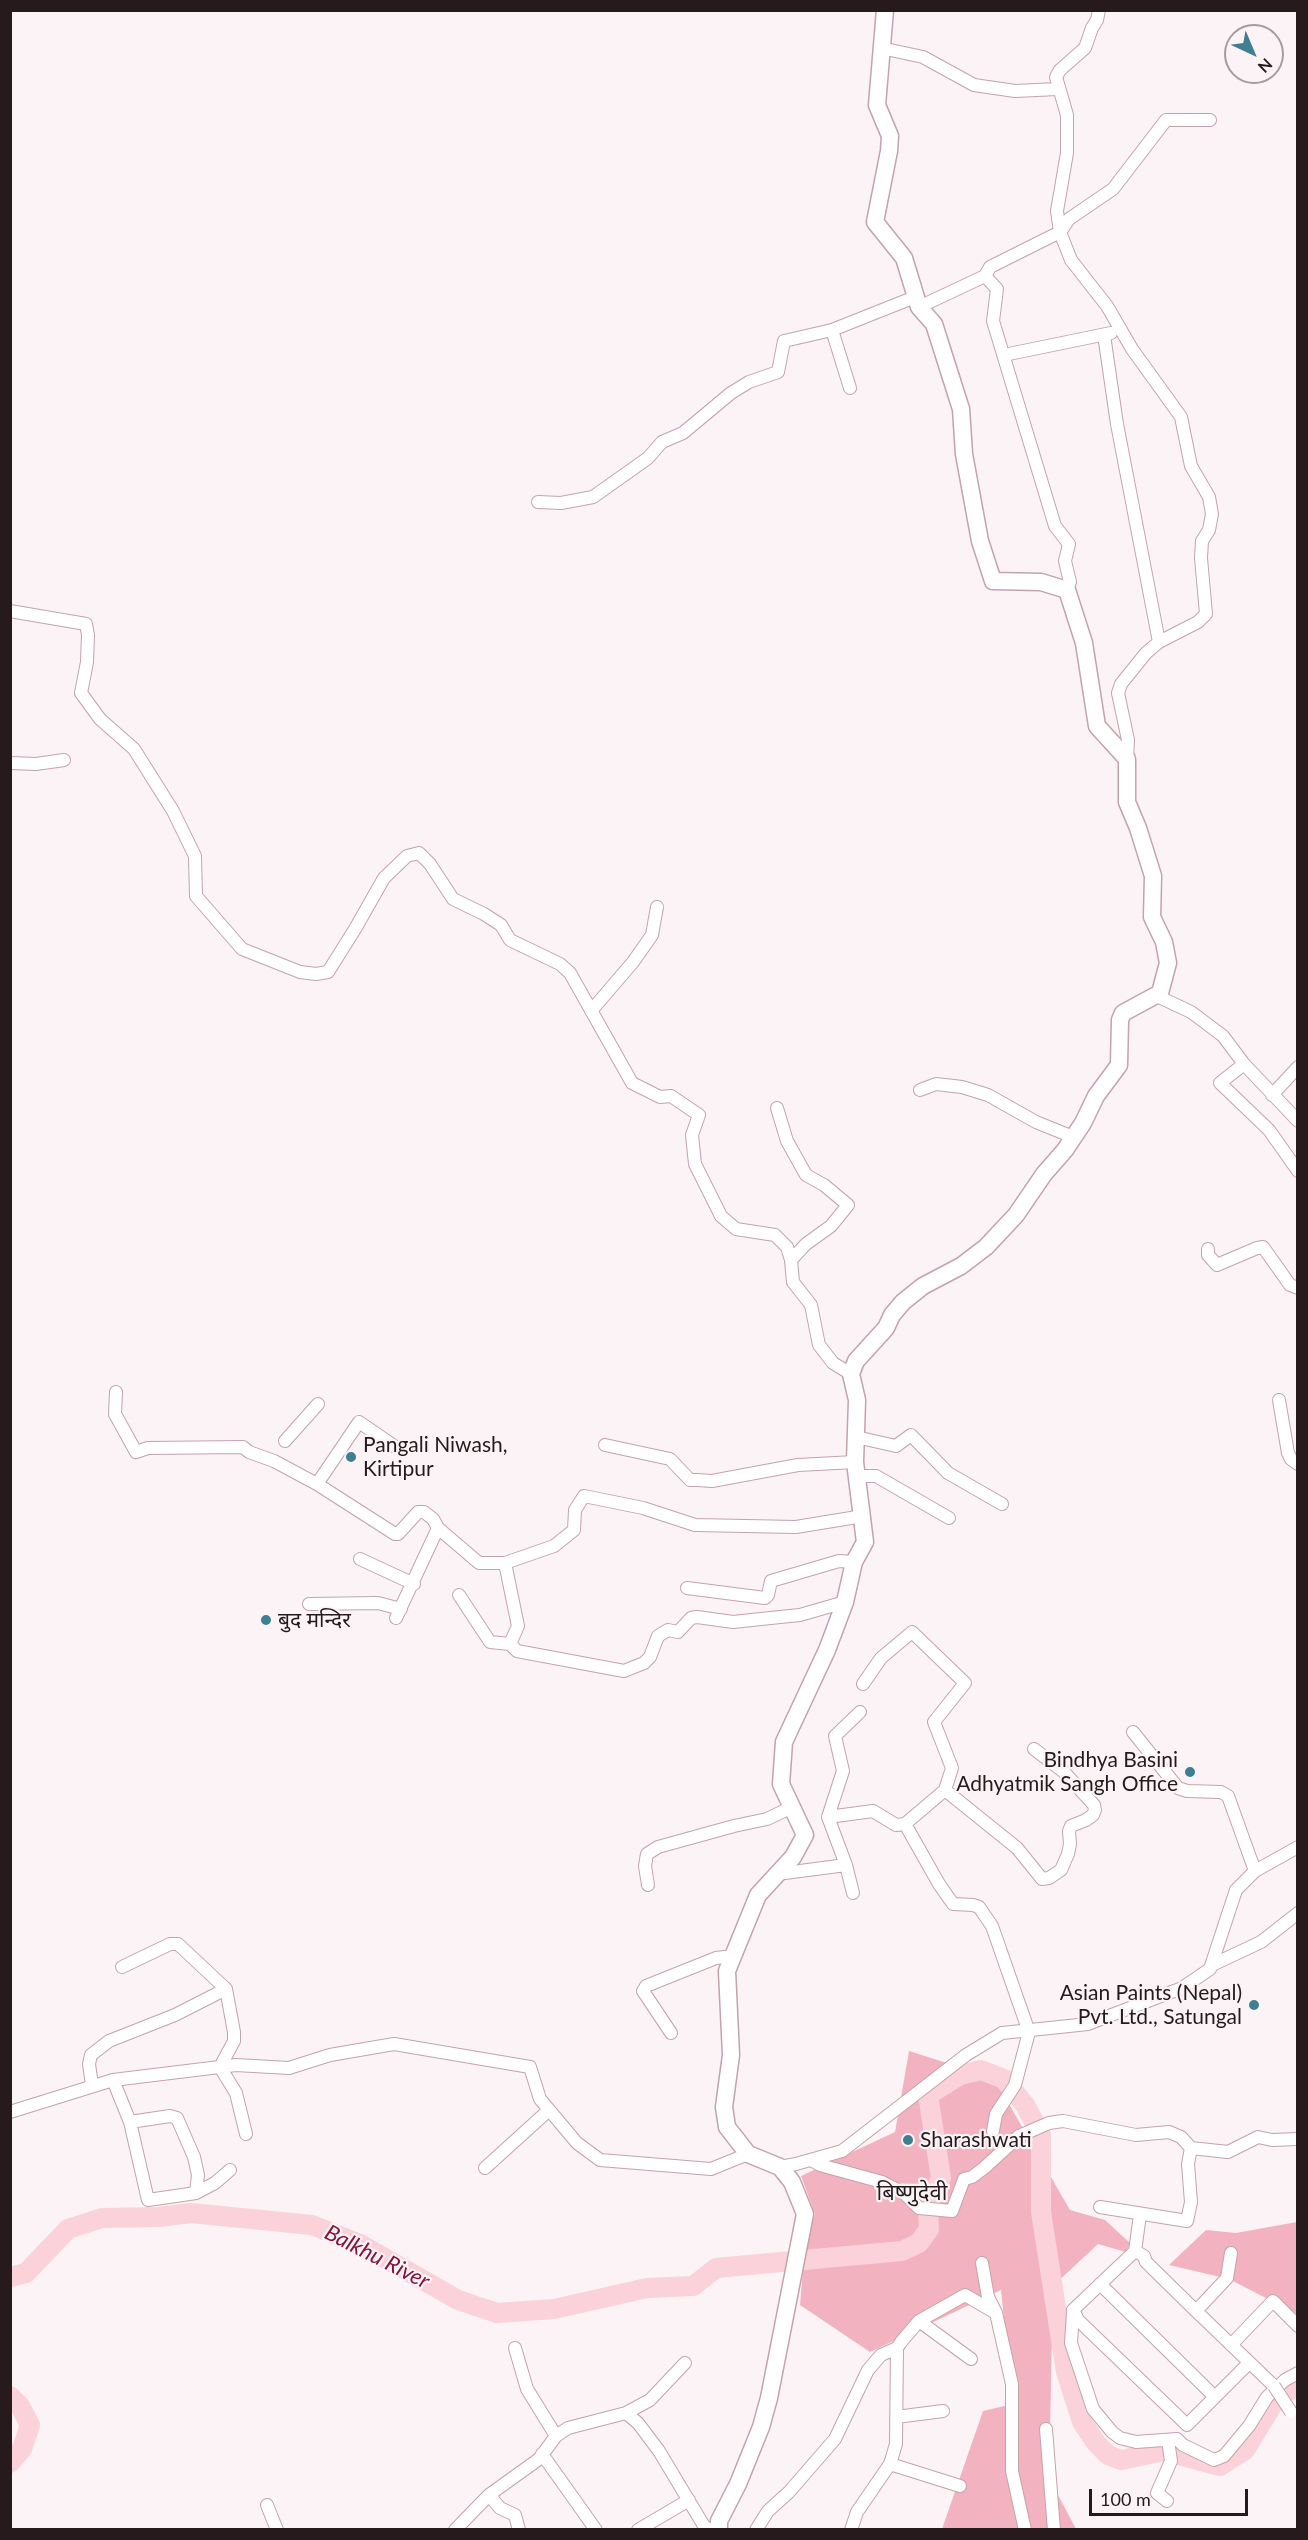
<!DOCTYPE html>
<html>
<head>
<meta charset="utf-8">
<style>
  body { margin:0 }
  #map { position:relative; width:1308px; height:2540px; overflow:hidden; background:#fbf3f5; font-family:Lato,sans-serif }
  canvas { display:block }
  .frame { position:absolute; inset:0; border:12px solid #261a1c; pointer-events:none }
  .north { position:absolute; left:1224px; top:24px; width:60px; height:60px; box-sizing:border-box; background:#fbf3f5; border:2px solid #a69c9e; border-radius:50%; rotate:136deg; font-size:16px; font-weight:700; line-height:24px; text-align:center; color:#261a1c }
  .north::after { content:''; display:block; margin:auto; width:21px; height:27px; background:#3e7f91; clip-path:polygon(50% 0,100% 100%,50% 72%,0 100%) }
  .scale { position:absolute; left:1089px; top:2489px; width:159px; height:27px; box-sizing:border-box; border:3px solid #261a1c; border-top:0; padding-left:8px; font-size:18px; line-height:21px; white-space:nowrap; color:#261a1c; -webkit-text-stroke:4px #fbf3f5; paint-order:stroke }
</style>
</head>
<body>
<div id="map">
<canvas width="1308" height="2540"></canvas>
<div class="frame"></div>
<div class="north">N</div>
<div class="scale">100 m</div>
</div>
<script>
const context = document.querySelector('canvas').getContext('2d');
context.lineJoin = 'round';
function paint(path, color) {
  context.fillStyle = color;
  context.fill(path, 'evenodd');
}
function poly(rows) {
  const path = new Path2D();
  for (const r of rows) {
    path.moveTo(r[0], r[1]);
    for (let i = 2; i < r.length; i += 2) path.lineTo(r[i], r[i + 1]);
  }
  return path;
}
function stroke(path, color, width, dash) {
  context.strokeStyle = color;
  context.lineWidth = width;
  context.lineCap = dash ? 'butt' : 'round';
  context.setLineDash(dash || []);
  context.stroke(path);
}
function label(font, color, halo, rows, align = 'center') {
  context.font = font + ' Lato,"Noto Sans Devanagari",sans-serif';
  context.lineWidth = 4.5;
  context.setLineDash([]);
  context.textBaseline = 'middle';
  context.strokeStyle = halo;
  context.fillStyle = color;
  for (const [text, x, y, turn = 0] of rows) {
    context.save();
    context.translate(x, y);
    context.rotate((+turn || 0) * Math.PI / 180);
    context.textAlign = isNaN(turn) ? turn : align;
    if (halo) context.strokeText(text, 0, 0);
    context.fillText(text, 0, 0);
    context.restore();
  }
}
const green = poly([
  [909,2051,994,2078,1070,2210,1105,2220,1130,2243,1126,2252,1098,2244,1053,2286,1049,2478,1076,2529,942,2529,983,2411,1013,2404,1001,2290,870,2352,800,2305,804,2256,815,2214,801,2176,895,2132],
  [1297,2222,1297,2314,1229,2279,1169,2265,1206,2230,1236,2233]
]);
const river = poly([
  [10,2277,26,2273,68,2229,102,2218,158,2217,191,2213,312,2225,360,2244,458,2300,497,2313,554,2309,647,2288,693,2286,716,2268,902,2251,919,2243,929,2229,928,2205,941,2178,928,2095,960,2075,981,2070,1004,2079,1025,2105,1041,2135,1041,2212,1066,2372,1082,2422,1096,2443,1108,2455,1121,2460,1164,2451,1220,2466,1245,2450,1273,2404,1298,2383],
  [10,2396,20,2406,30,2425,22,2449,10,2463]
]);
const street = poly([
  [1099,10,1097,20,1092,28,1085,48,1060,70,1056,77,1067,115,1067,153,1057,211,1060,232,1071,260,1107,306,1132,349,1181,417,1191,466,1209,497,1212,514,1209,530,1202,541,1201,558,1206,614,1198,622,1159,642,1146,653,1121,684,1118,693,1128,740,1127,759],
  [881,48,923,57,974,85,1015,91,1058,89],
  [985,276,990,267,1060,232,1069,219,1113,189,1166,120,1210,120],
  [919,307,985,276,997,289,993,321,1055,526,1069,544,1065,561,1070,582,1067,590],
  [832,330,850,388],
  [1104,335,1117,424,1159,642],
  [1004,355,1111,333],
  [538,502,561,503,593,497,648,458,662,442,683,433,731,393,749,382,778,372,784,341,832,330,915,297],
  [10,611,86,624,88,635,87,662,81,693,100,719,134,749,173,811,195,856,196,896,242,949,300,972,316,974,328,972,355,929,384,878,407,856,419,853,430,864,453,899,484,914,501,925,510,940,560,964,570,973,632,1083,660,1097,671,1096,699,1115,692,1135,695,1164,721,1216,736,1229,775,1235,787,1247,791,1260,793,1282,811,1305,819,1345,833,1363,851,1374],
  [10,763,36,764,64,760],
  [1160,993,1157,996,1191,1012,1223,1036,1244,1064,1220,1083,1269,1130,1298,1171],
  [591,1011,633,962,652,935,657,907],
  [1244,1064,1298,1121],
  [920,1090,936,1084,962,1087,988,1095,1036,1122,1073,1137],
  [1272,1095,1298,1067],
  [777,1108,787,1141,806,1175,824,1185,848,1205,831,1226,806,1244,791,1260],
  [1208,1249,1208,1255,1217,1265,1257,1248,1263,1247,1290,1285,1298,1288],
  [116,1392,115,1414,136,1452,148,1448,243,1447,249,1452,274,1461,317,1484,395,1534,398,1534,418,1512,424,1512,433,1519,438,1528,479,1563,505,1563,554,1546,574,1530,575,1510,584,1496,643,1508,695,1525,796,1527,863,1516],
  [1279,1400,1288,1453,1291,1459,1298,1464],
  [856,1437,896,1446,911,1435,948,1473,1002,1504],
  [285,1441,318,1404],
  [605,1445,670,1459,690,1480,697,1480,712,1481,798,1465,855,1462],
  [858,1476,876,1476,949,1518],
  [317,1484,359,1422,394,1446],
  [360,1559,414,1584],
  [505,1563,518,1626,510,1644],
  [687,1588,765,1598,768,1595,771,1581,839,1561,854,1562],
  [459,1595,490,1642,510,1644,517,1651,624,1671,644,1663,650,1657,658,1636,668,1630,678,1632,691,1618,697,1617,733,1622,780,1617,800,1615,845,1602],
  [309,1604,378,1603,401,1609],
  [396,1618,438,1528],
  [1133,1732,1178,1788,1187,1791,1221,1792,1228,1796,1255,1871],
  [945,1790,1017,1848,1042,1879,1049,1878,1061,1870,1068,1854,1070,1844,1069,1831,1071,1826,1086,1820,1093,1815,1095,1810,1094,1805,1064,1772,1034,1749],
  [828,1817,873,1811,896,1825,905,1824,945,1790,952,1768,934,1722,965,1683,912,1632,881,1658,863,1684],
  [905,1824,939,1884,953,1904,973,1905,979,1907,992,1926,1029,2032,1015,2085,996,2114,993,2131],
  [846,1865,828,1817,843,1771,835,1736,860,1712],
  [777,1874,846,1865,853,1893],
  [648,1885,645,1866,647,1854,658,1847,734,1826,767,1819,790,1808],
  [1212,1965,1261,1942,1298,1913],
  [122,1967,170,1944,178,1944,226,1989],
  [671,2033,643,1991,646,1986,716,1958,733,1956],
  [113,2080,130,2122,148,2200,196,2193,215,2183,230,2170],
  [92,2085,89,2064,91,2055,109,2041,175,2015,226,1989,234,2032,234,2041,220,2067,236,2093,246,2134],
  [10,2112,113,2080,236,2065,289,2068,330,2055,394,2044,530,2067,540,2099,577,2143,600,2160,711,2169,748,2154],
  [130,2122,170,2116,177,2118,194,2157,198,2175,196,2193],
  [811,2160,820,2165,882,2182,905,2194,919,2208,952,2211,964,2179,972,2177,984,2168,1019,2136,1049,2123,1063,2121,1136,2135,1169,2132,1181,2137,1191,2148],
  [780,2167,796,2164,842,2151,966,2055,1002,2033,1088,2024,1182,1988,1210,1969,1236,1890,1255,1871,1298,1847],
  [485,2168,549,2110],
  [1100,2207,1187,2221,1191,2202,1188,2164,1191,2148,1228,2152,1258,2137,1272,2140,1298,2139],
  [1135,2251,1140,2215],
  [1231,2253,1227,2278,1196,2311,1274,2386],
  [982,2263,988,2297,996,2313,1012,2384,1012,2471,1025,2530],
  [1100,2284,1215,2397],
  [1196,2311,1146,2262,1144,2256,1135,2251,1073,2310,1078,2320,1187,2425,1249,2363],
  [1073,2313,1071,2343,1093,2409,1112,2432,1120,2438,1136,2442,1177,2439,1183,2445,1214,2460,1224,2456,1249,2426,1267,2397,1285,2380,1298,2373],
  [919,2321,971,2359],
  [1231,2345,1273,2301,1298,2326],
  [515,2348,527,2389,556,2436],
  [626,2413,650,2400,685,2363],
  [896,2417,943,2411],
  [1046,2429,1054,2530],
  [542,2454,596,2530],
  [890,2464,960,2486],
  [489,2495,500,2508,515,2515,519,2530],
  [1167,2501,1157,2493,1171,2461,1168,2440],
  [267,2505,277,2530],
  [455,2530,489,2495,539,2459,556,2436,568,2428,626,2413,638,2423,659,2451,704,2526,710,2530],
  [638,2530,689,2500],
  [756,2530,768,2511,789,2492,835,2439,868,2370,881,2355,897,2348],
  [851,2530,857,2512,890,2464,896,2444,897,2348,901,2342,919,2321,965,2295,996,2313]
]);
const secondary = poly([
  [719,2530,719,2521,738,2484,761,2427,769,2398,805,2214,792,2182,780,2167,748,2154,727,2127,724,2107,731,2055,727,1971,758,1895,793,1857,805,1835,781,1784,784,1742,827,1650,845,1602,854,1562,865,1542,855,1462,857,1400,851,1374,856,1361,886,1328,892,1315,903,1302,923,1286,961,1266,986,1247,1016,1215,1044,1174,1065,1150,1083,1123,1096,1096,1119,1065,1120,1020,1123,1013,1160,993,1168,963,1164,942,1152,917,1153,876,1138,828,1127,802,1127,759,1097,726,1084,643,1067,590,1041,582,993,581,980,541,964,454,961,409,934,324,919,307,904,258,875,222,889,151,890,136,877,105,885,10]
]);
const streetBridge = poly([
  [1274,2386,1291,2412]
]);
const markers = [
  [351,1457,6,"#3e7f91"],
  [266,1620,6,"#3e7f91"],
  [1190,1772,6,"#3e7f91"],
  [1254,2005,6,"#3e7f91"],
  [908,2140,6,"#3e7f91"]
];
const poiNames = [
  ["Pangali Niwash,",363,1445],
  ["Kirtipur",363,1469],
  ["बुद मन्दिर",278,1620],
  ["Bindhya Basini",1178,1760,"right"],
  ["Adhyatmik Sangh Office",1178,1784,"right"],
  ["Asian Paints (Nepal)",1242,1993,"right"],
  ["Pvt. Ltd., Satungal",1242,2017,"right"],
  ["Sharashwati",920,2140]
];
const neighbourhoodNames = [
  ["बिष्णुदेवी",912,2193]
];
const waterNames = [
  ["Balkhu River",377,2257,27]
];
paint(green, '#f3b2bf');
stroke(river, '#fbd2d9', 20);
stroke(street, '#c4a3a9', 14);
stroke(secondary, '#c4a3a9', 19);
stroke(street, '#fff', 12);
stroke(secondary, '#fff', 16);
stroke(streetBridge, '#c4a3a9', 14, []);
stroke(streetBridge, '#fff', 12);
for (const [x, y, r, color] of markers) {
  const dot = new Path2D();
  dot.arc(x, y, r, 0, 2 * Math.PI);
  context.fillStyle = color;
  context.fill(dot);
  stroke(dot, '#fbf3f5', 2);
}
label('21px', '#261a1c', '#fbf3f5', poiNames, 'left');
label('22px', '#261a1c', '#fbf3f5', neighbourhoodNames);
label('italic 22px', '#85133d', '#fbf3f5', waterNames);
</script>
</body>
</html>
